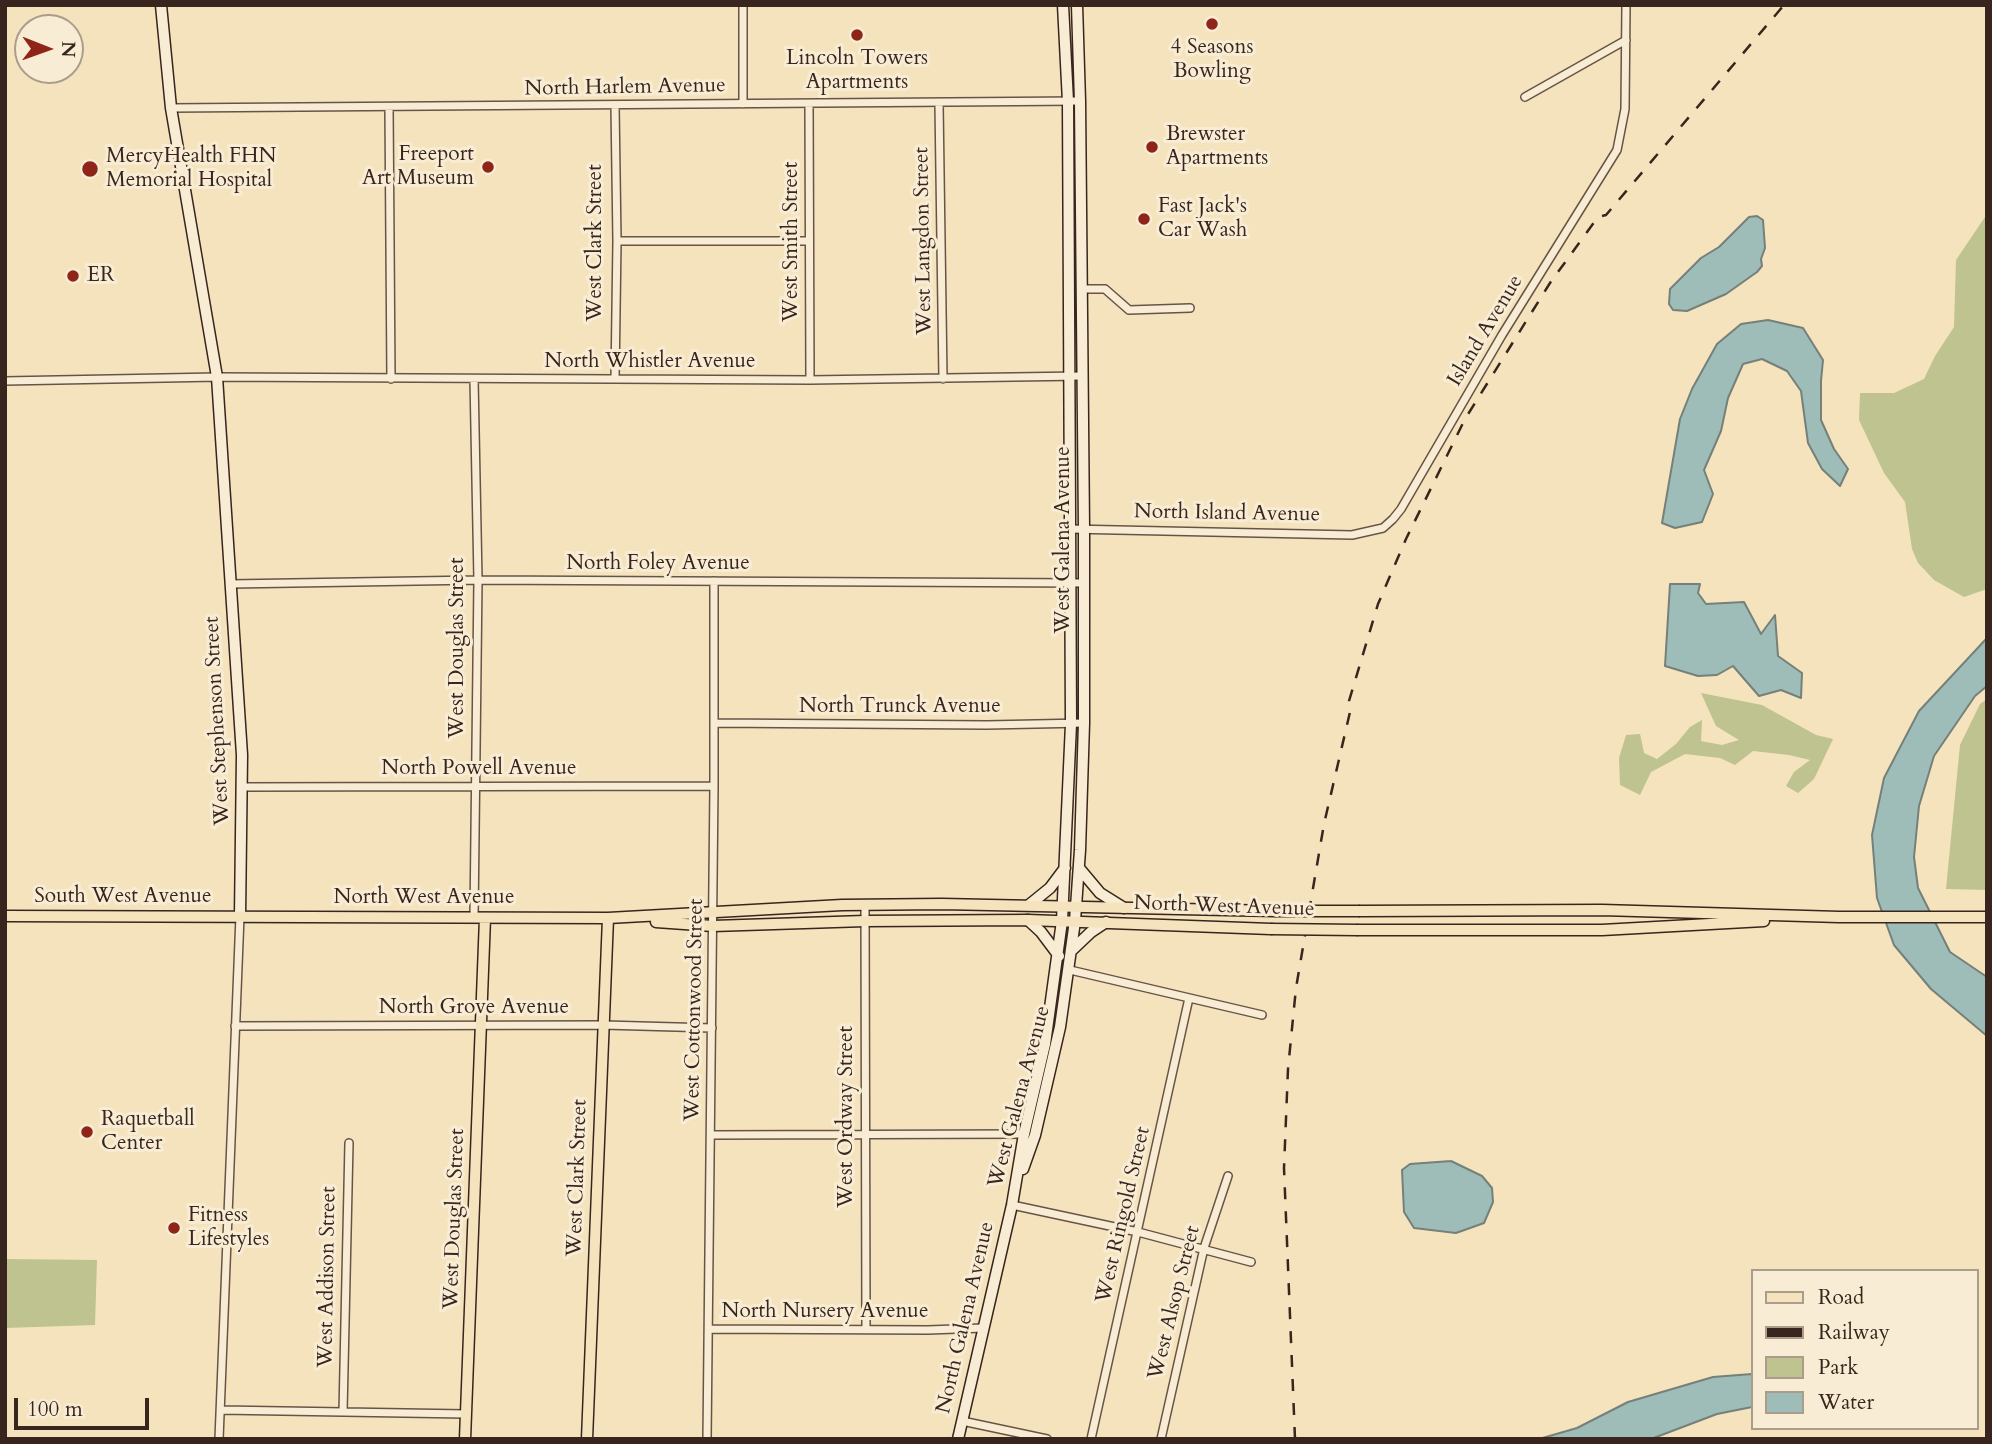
<!DOCTYPE html>
<html>
<head>
<meta charset="utf-8">
<style>
  body { margin:0 }
  #map { position:relative; width:1992px; height:1444px; overflow:hidden; background:#f4e3bd; font-family:Cardo,serif }
  canvas { display:block }
  .frame { position:absolute; inset:0; border:7px solid #38251e; pointer-events:none }
  .legend { position:absolute; left:1751px; top:1269px; width:228px; height:161px; box-sizing:border-box; background:#f8edd4; border:2px solid #ab9d8b; margin:0; padding:9px 12px; list-style:none; font-size:21px; color:#38251e }
  .legend li { display:flex; align-items:center; gap:14px; height:35px }
  .legend b { width:35px; border:2px solid #ab9d8b }
  .north { position:absolute; left:14px; top:14px; width:70px; height:70px; box-sizing:border-box; background:#f8edd4; border:2px solid #ab9d8b; border-radius:50%; rotate:91deg; font-size:19px; font-weight:700; line-height:28px; text-align:center; color:#38251e }
  .north::after { content:''; display:block; margin:auto; width:24px; height:32px; background:#8f2418; clip-path:polygon(50% 0,100% 100%,50% 72%,0 100%) }
  .scale { position:absolute; left:14px; top:1398px; width:135px; height:32px; box-sizing:border-box; border:4px solid #38251e; border-top:0; padding-left:9px; font-size:21px; line-height:24px; white-space:nowrap; color:#38251e; -webkit-text-stroke:5px #f8edd4; paint-order:stroke }
</style>
</head>
<body>
<div id="map">
<canvas width="1992" height="1444"></canvas>
<div class="frame"></div>
<ul class="legend">
<li><b style="height:9px;background:#f4e3bd"></b>Road</li>
<li><b style="height:9px;background:#38251e"></b>Railway</li>
<li><b style="height:19px;background:#bec38f"></b>Park</li>
<li><b style="height:19px;background:#9ebdb8"></b>Water</li>
</ul>
<div class="north">N</div>
<div class="scale">100 m</div>
</div>
<script>
const context = document.querySelector('canvas').getContext('2d');
context.lineJoin = 'round';
function paint(path, color) {
  context.fillStyle = color;
  context.fill(path, 'evenodd');
}
function poly(rows) {
  const path = new Path2D();
  for (const r of rows) {
    path.moveTo(r[0], r[1]);
    for (let i = 2; i < r.length; i += 2) path.lineTo(r[i], r[i + 1]);
  }
  return path;
}
function stroke(path, color, width, dash) {
  context.strokeStyle = color;
  context.lineWidth = width;
  context.lineCap = dash ? 'butt' : 'round';
  context.setLineDash(dash || []);
  context.stroke(path);
}
function label(font, color, halo, rows, align = 'center') {
  context.font = font + ' Cardo,serif';
  context.lineWidth = 6;
  context.setLineDash([]);
  context.textBaseline = 'middle';
  context.strokeStyle = halo;
  context.fillStyle = color;
  for (const [text, x, y, turn = 0] of rows) {
    context.save();
    context.translate(x, y);
    context.rotate((+turn || 0) * Math.PI / 180);
    context.textAlign = isNaN(turn) ? turn : align;
    if (halo) context.strokeText(text, 0, 0);
    context.fillText(text, 0, 0);
    context.restore();
  }
}
const green = poly([
  [1987,214,1987,589,1964,597,1934,580,1918,563,1912,549,1905,502,1884,473,1859,420,1860,393,1894,393,1924,379,1935,356,1954,327,1956,260],
  [1701,693,1762,705,1816,735,1833,739,1814,779,1798,793,1786,786,1794,772,1810,760,1789,755,1753,751,1735,765,1720,758,1685,754,1651,772,1640,795,1620,785,1619,758,1626,735,1640,734,1644,753,1657,759,1676,744,1690,727,1702,720,1701,741,1722,745,1739,740,1716,726],
  [1987,699,1987,890,1946,889,1960,745,1980,704],
  [5,1259,97,1260,95,1325,5,1328]
]);
const water = poly([
  [1757,216,1763,220,1765,248,1761,259,1762,266,1757,272,1726,294,1687,311,1673,310,1669,304,1670,289,1701,258,1719,247,1749,217,1757,216],
  [1768,320,1803,328,1823,360,1821,381,1821,420,1834,449,1848,469,1840,486,1822,469,1808,443,1801,391,1787,371,1762,359,1743,364,1728,398,1721,431,1704,470,1713,494,1702,522,1675,528,1662,523,1680,419,1692,389,1717,344,1741,324,1768,320],
  [1670,584,1700,584,1698,593,1706,604,1744,602,1761,634,1775,615,1778,656,1802,673,1801,698,1781,690,1759,696,1733,666,1717,675,1698,676,1665,666,1670,584],
  [1987,638,1987,686,1975,696,1934,756,1919,806,1914,857,1918,888,1950,952,1987,977,1987,1036,1931,989,1894,945,1877,898,1872,835,1884,778,1919,711,1987,638],
  [1451,1161,1482,1176,1492,1188,1493,1202,1484,1223,1456,1233,1414,1228,1404,1212,1402,1170,1410,1164,1451,1161],
  [1752,1374,1752,1407,1717,1414,1651,1439,1539,1439,1577,1428,1628,1402,1713,1377,1752,1374]
]);
const street = poly([
  [743,5,743,104],
  [1525,97,1626,40],
  [809,104,810,380],
  [939,104,943,379],
  [615,106,617,241,615,379],
  [389,107,391,379],
  [171,108,1080,101],
  [617,241,808,241],
  [1082,289,1105,289,1129,310,1190,308],
  [5,381,217,377,810,380,1082,376],
  [1070,529,1352,535,1383,528,1393,519,1401,509,1502,335,1617,150,1625,109,1626,5],
  [231,584,478,580,1084,583],
  [715,723,987,725,1084,723],
  [243,787,714,786],
  [865,905,866,1328],
  [474,917,478,580,474,379],
  [1070,970,1262,1015],
  [235,1026,604,1025,712,1028],
  [711,1135,1025,1134],
  [1012,1205,1138,1232,1251,1262],
  [709,1329,928,1330,983,1328],
  [221,1410,466,1414],
  [343,1412,349,1143],
  [962,1421,1047,1439],
  [219,1439,240,916],
  [707,1439,714,786,714,581],
  [1091,1439,1189,998],
  [1161,1439,1204,1248,1228,1176]
]);
const secondary = poly([
  [161,5,171,108,217,377,242,755,240,916],
  [1079,868,1100,893,1124,908],
  [1029,905,1050,888,1065,868],
  [1028,920,1041,932,1059,956],
  [1072,950,1091,932,1106,922],
  [1023,1169,1035,1135,1060,1027,1075,921,1080,850,1084,723,1084,529,1080,101,1077,5],
  [958,1439,1012,1205,1024,1134,1045,1044,1062,921,1071,724,1068,102,1063,5]
]);
const primary = poly([
  [1360,911,1602,910,1839,917,1987,917],
  [5,916,608,918,842,905,942,904,1275,911],
  [656,922,713,926,865,921,1028,920,1271,929],
  [1358,930,1602,930,1764,921],
  [465,1439,485,918],
  [587,1439,608,918]
]);
const rail = poly([
  [1295,1439,1284,1168,1288,1069,1296,988,1324,824,1350,712,1349,701,1378,604,1406,539,1465,419,1550,283,1598,217,1606,215,1784,5]
]);
const primaryBridge = poly([
  [1275,911,1360,911],
  [1271,929,1358,930]
]);
const markers = [
  [1212,24,7,"#8f2418"],
  [857,35,7,"#8f2418"],
  [1152,147,7,"#8f2418"],
  [488,167,7,"#8f2418"],
  [90,169,9,"#8f2418"],
  [1144,219,7,"#8f2418"],
  [73,276,7,"#8f2418"],
  [87,1132,7,"#8f2418"],
  [174,1228,7,"#8f2418"]
];
const poiNames = [
  ["4 Seasons",1212,48,"center"],
  ["Bowling",1212,72,"center"],
  ["Lincoln Towers",857,59,"center"],
  ["Apartments",857,83,"center"],
  ["Brewster",1166,135],
  ["Apartments",1166,159],
  ["Freeport",474,155,"right"],
  ["Art Museum",474,179,"right"],
  ["MercyHealth FHN",106,157],
  ["Memorial Hospital",106,181],
  ["Fast Jack's",1158,207],
  ["Car Wash",1158,231],
  ["ER",87,276],
  ["Raquetball",101,1120],
  ["Center",101,1144],
  ["Fitness",188,1216],
  ["Lifestyles",188,1240]
];
const streetNames = [
  ["North Harlem Avenue",625,88,-1],
  ["West Langdon Street",924,241,-91],
  ["West Smith Street",792,242,-90],
  ["West Clark Street",596,243,-90],
  ["Island Avenue",1486,331,-59],
  ["North Whistler Avenue",650,362],
  ["North Island Avenue",1227,514,1],
  ["West Galena Avenue",1064,540,-90],
  ["North Foley Avenue",658,564],
  ["West Douglas Street",458,648,-90],
  ["North Trunck Avenue",900,707],
  ["West Stephenson Street",218,721,-93],
  ["North Powell Avenue",479,769],
  ["South West Avenue",123,897],
  ["North West Avenue",424,898],
  ["North West Avenue",1224,907,2],
  ["North Grove Avenue",474,1008],
  ["West Cottonwood Street",695,1010,-89],
  ["West Galena Avenue",1020,1097,-75],
  ["West Ordway Street",847,1117,-90],
  ["West Clark Street",578,1178,-88],
  ["West Ringold Street",1124,1215,-77],
  ["West Douglas Street",455,1219,-88],
  ["West Addison Street",328,1277,-89],
  ["West Alsop Street",1175,1303,-76],
  ["North Nursery Avenue",825,1312],
  ["North Galena Avenue",966,1318,-77]
];
paint(green, '#bec38f');
paint(water, '#9ebdb8');
stroke(water, '#75807a', 2);
stroke(street, '#675446', 10);
stroke(secondary, '#38251e', 13);
stroke(primary, '#38251e', 13);
stroke(street, '#f8edd4', 7);
stroke(secondary, '#f8edd4', 10);
stroke(primary, '#f4e3bd', 10);
stroke(rail, '#38251e', 2.5, [12, 12]);
stroke(primaryBridge, '#38251e', 13, []);
stroke(primaryBridge, '#f4e3bd', 10);
for (const [x, y, r, color] of markers) {
  const dot = new Path2D();
  dot.arc(x, y, r, 0, 2 * Math.PI);
  context.fillStyle = color;
  context.fill(dot);
  stroke(dot, '#f8edd4', 2.5);
}
label('21px', '#38251e', '#f8edd4', poiNames, 'left');
label('21px', '#38251e', '#f8edd4', streetNames);
</script>
</body>
</html>
